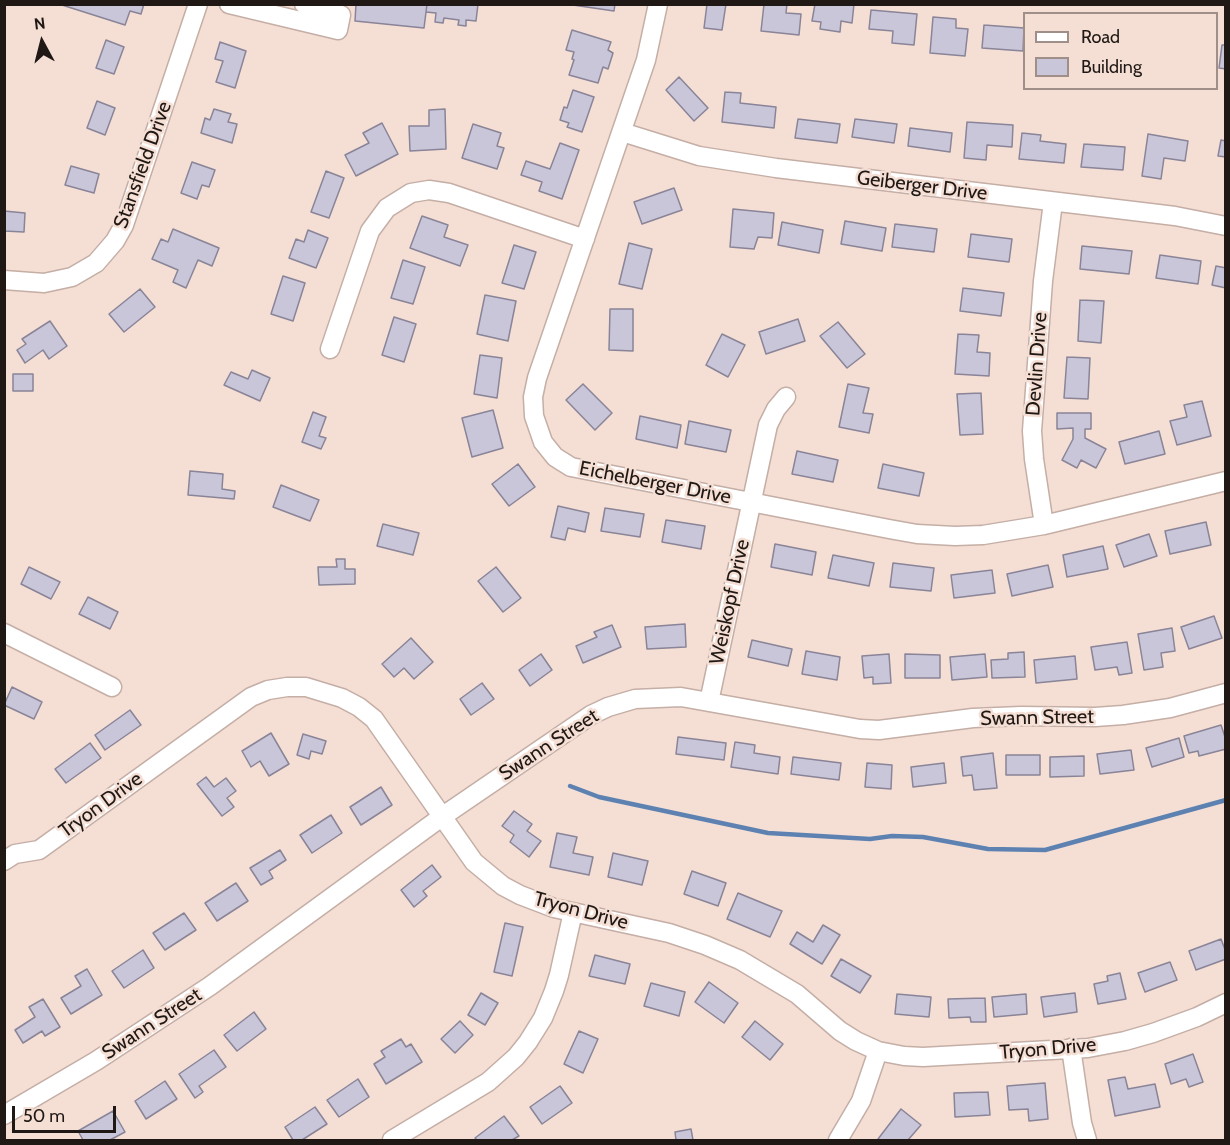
<!DOCTYPE html>
<html>
<head>
<meta charset="utf-8">
<style>
  body { margin:0 }
  #map { position:relative; width:1230px; height:1145px; overflow:hidden; background:#f5dfd5; font-family:Cabin,sans-serif }
  canvas { display:block }
  .frame { position:absolute; inset:0; border:6px solid #1f1814; pointer-events:none }
  .legend { position:absolute; left:1023px; top:12px; width:195px; height:78px; box-sizing:border-box; background:#f5dfd5; border:2px solid #9f8f88; margin:0; padding:8px 10px; list-style:none; font-size:18px; color:#1f1814 }
  .legend li { display:flex; align-items:center; gap:12px; height:30px }
  .legend b { width:30px; border:2px solid #9f8f88 }
  .north { position:absolute; left:12px; top:12px; width:60px; height:60px; -webkit-text-stroke:4px #f5dfd5; paint-order:stroke; rotate:353deg; font-size:16px; font-weight:700; line-height:24px; text-align:center; color:#1f1814 }
  .north::after { content:''; display:block; margin:auto; width:21px; height:27px; background:#1f1814; clip-path:polygon(50% 0,100% 100%,50% 72%,0 100%) }
  .scale { position:absolute; left:12px; top:1106px; width:104px; height:27px; box-sizing:border-box; border:3px solid #1f1814; border-top:0; padding-left:8px; font-size:18px; line-height:21px; white-space:nowrap; color:#1f1814; -webkit-text-stroke:4px #f5dfd5; paint-order:stroke }
</style>
</head>
<body>
<div id="map">
<canvas width="1230" height="1145"></canvas>
<div class="frame"></div>
<ul class="legend">
<li><b style="height:8px;background:#fff"></b>Road</li>
<li><b style="height:16px;background:#cac6da"></b>Building</li>
</ul>
<div class="north">N</div>
<div class="scale">50 m</div>
</div>
<script>
const context = document.querySelector('canvas').getContext('2d');
context.lineJoin = 'round';
function poly(rows) {
  const path = new Path2D();
  for (const r of rows) {
    path.moveTo(r[0], r[1]);
    for (let i = 2; i < r.length; i += 2) path.lineTo(r[i], r[i + 1]);
  }
  return path;
}
function stroke(path, color, width, dash) {
  context.strokeStyle = color;
  context.lineWidth = width;
  context.lineCap = dash ? 'butt' : 'round';
  context.setLineDash(dash || []);
  context.stroke(path);
}
function paint(path, color) {
  context.fillStyle = color;
  context.fill(path, 'evenodd');
}
function label(font, color, halo, rows, align = 'center') {
  context.font = font + ' Cabin,sans-serif';
  context.lineWidth = 5;
  context.setLineDash([]);
  context.textBaseline = 'middle';
  context.strokeStyle = halo;
  context.fillStyle = color;
  for (const [text, x, y, turn = 0] of rows) {
    context.save();
    context.translate(x, y);
    context.rotate((+turn || 0) * Math.PI / 180);
    context.textAlign = isNaN(turn) ? turn : align;
    if (halo) context.strokeText(text, 0, 0);
    context.fillText(text, 0, 0);
    context.restore();
  }
}
const stream = poly([
  [570,786,599,797,768,833,870,839,892,836,923,837,988,849,1045,850,1226,800]
]);
const building = poly([
  [144,4,141,14,130,11,125,25,62,5,144,4],
  [356,4,427,4,424,28,355,21,356,4],
  [427,4,478,4,476,21,466,20,466,26,458,25,459,20,444,18,443,23,435,22,436,13,426,12,427,4],
  [566,4,615,4,614,11,566,4],
  [707,4,726,4,722,30,704,28,707,4],
  [764,4,787,4,786,13,801,14,799,35,761,31,764,4],
  [815,4,854,4,852,23,841,21,840,32,820,29,821,22,812,21,815,4],
  [871,10,917,14,914,45,892,43,893,31,869,29,871,10],
  [933,17,956,19,956,28,968,29,965,56,930,53,933,17],
  [984,25,1024,28,1023,51,982,48,984,25],
  [572,30,611,42,608,50,613,53,608,69,603,67,598,83,569,75,574,60,572,59,574,52,566,50,572,30],
  [106,40,124,47,114,74,96,68,106,40],
  [220,42,246,51,235,88,216,82,223,61,215,59,220,42],
  [1222,45,1226,45,1226,69,1219,68,1222,45],
  [679,77,708,108,694,121,666,90,679,77],
  [573,90,594,97,582,132,567,127,569,123,560,120,564,107,567,108,573,90],
  [725,92,741,93,740,103,776,107,774,128,722,122,725,92],
  [97,101,115,108,105,135,87,128,97,101],
  [214,109,231,114,228,122,237,124,232,143,201,133,205,118,210,120,214,109],
  [445,109,446,149,410,151,409,126,429,126,429,110,445,109],
  [798,119,840,124,837,143,795,138,798,119],
  [855,119,897,124,894,143,852,137,855,119],
  [967,122,1013,125,1012,147,987,145,986,160,964,158,967,122],
  [382,123,398,154,356,176,345,155,369,143,363,133,382,123],
  [473,124,501,133,497,146,504,148,497,169,462,158,473,124],
  [910,128,952,133,950,152,908,146,910,128],
  [1022,133,1041,135,1040,141,1066,144,1064,163,1019,159,1022,133],
  [1148,134,1188,141,1185,161,1164,158,1161,179,1142,176,1148,134],
  [1221,140,1226,141,1226,157,1218,156,1221,140],
  [560,143,579,150,562,199,539,191,542,182,521,175,526,161,550,169,560,143],
  [1084,144,1125,147,1123,170,1081,167,1084,144],
  [192,162,215,170,209,187,202,185,197,199,181,193,192,162],
  [71,166,99,174,94,193,65,185,71,166],
  [326,171,344,178,329,218,311,212,326,171],
  [674,188,682,210,642,224,634,202,674,188],
  [733,209,774,213,772,238,758,237,754,249,730,247,733,209],
  [4,211,25,213,24,232,4,231,4,211],
  [422,216,448,225,444,237,468,245,460,266,410,248,422,216],
  [845,221,886,228,882,251,841,244,845,221],
  [782,222,823,230,819,253,778,245,782,222],
  [895,224,937,229,934,252,892,247,895,224],
  [173,229,219,248,212,266,198,260,186,288,173,282,178,270,152,259,161,239,168,242,173,229],
  [308,230,328,238,316,268,289,258,296,239,304,242,308,230],
  [971,234,1012,239,1009,262,968,257,971,234],
  [629,243,652,249,642,289,619,284,629,243],
  [514,245,536,252,524,289,502,283,514,245],
  [1082,246,1132,251,1129,274,1080,269,1082,246],
  [1160,255,1201,261,1198,284,1156,278,1160,255],
  [403,260,425,267,413,304,391,298,403,260],
  [1216,266,1226,268,1226,288,1212,285,1216,266],
  [283,276,305,283,293,321,271,314,283,276],
  [963,288,1004,293,1001,316,960,311,963,288],
  [140,289,155,307,124,332,109,314,140,289],
  [485,295,516,301,508,341,477,334,485,295],
  [1080,300,1104,301,1101,343,1078,341,1080,300],
  [610,309,633,309,633,351,609,350,610,309],
  [394,317,416,324,404,362,382,355,394,317],
  [798,319,805,341,766,354,759,332,798,319],
  [50,321,67,346,49,359,43,350,25,363,17,350,26,344,22,339,50,321],
  [838,322,865,354,847,368,820,336,838,322],
  [722,334,745,345,728,377,706,365,722,334],
  [958,334,979,335,977,352,990,353,989,376,955,374,958,334],
  [480,355,502,358,497,398,474,394,480,355],
  [1067,357,1090,358,1088,399,1064,398,1067,357],
  [252,370,270,378,260,401,224,385,231,372,248,379,252,370],
  [13,374,33,374,33,391,13,391,13,374],
  [583,384,612,413,595,430,566,400,583,384],
  [848,384,869,388,863,413,873,414,869,433,839,427,848,384],
  [981,393,983,434,960,435,957,394,981,393],
  [1202,401,1211,436,1177,445,1170,421,1187,417,1184,405,1202,401],
  [493,410,503,448,472,457,462,418,493,410],
  [313,412,326,417,319,436,326,438,321,449,302,442,313,412],
  [1057,413,1091,413,1091,429,1085,429,1085,438,1106,449,1096,468,1081,460,1077,468,1062,460,1073,439,1073,428,1057,429,1057,413],
  [640,416,681,425,677,448,636,439,640,416],
  [689,421,731,430,726,452,685,444,689,421],
  [1159,431,1165,454,1125,464,1119,442,1159,431],
  [797,451,838,460,833,482,792,474,797,451],
  [518,464,535,487,509,506,492,484,518,464],
  [883,464,924,473,919,496,878,488,883,464],
  [190,471,223,474,222,489,235,491,234,499,188,495,190,471],
  [281,485,319,500,310,521,273,507,281,485],
  [558,506,589,513,585,532,568,528,565,540,551,537,558,506],
  [605,508,644,514,640,537,601,531,605,508],
  [666,520,705,526,701,549,662,542,666,520],
  [1206,522,1211,545,1170,554,1165,531,1206,522],
  [383,524,419,533,413,555,377,546,383,524],
  [1149,534,1157,556,1124,567,1116,545,1149,534],
  [775,544,816,552,812,575,771,567,775,544],
  [1103,546,1108,569,1067,577,1063,555,1103,546],
  [833,555,874,563,869,586,828,578,833,555],
  [336,559,345,559,345,569,355,569,355,584,319,585,318,567,337,567,336,559],
  [893,563,934,568,931,591,890,587,893,563],
  [1048,565,1053,587,1012,596,1007,574,1048,565],
  [29,567,60,582,51,599,21,584,29,567],
  [496,567,521,598,503,612,478,581,496,567],
  [992,570,995,593,954,598,951,575,992,570],
  [88,597,118,612,110,629,79,614,88,597],
  [1214,616,1222,638,1189,649,1181,627,1214,616],
  [685,624,686,647,647,649,645,627,685,624],
  [612,625,621,647,583,663,576,646,597,637,594,632,612,625],
  [1172,628,1175,651,1161,653,1163,667,1144,670,1138,634,1172,628],
  [411,638,433,662,414,679,404,668,394,677,382,664,411,638],
  [752,640,792,649,788,666,748,657,752,640],
  [1127,642,1132,673,1119,675,1117,667,1095,670,1091,647,1127,642],
  [806,651,840,657,837,680,802,674,806,651],
  [1024,652,1025,677,992,678,991,660,1008,659,1008,653,1024,652],
  [541,654,552,670,530,686,519,670,541,654],
  [889,654,891,683,873,684,873,677,864,678,862,656,889,654],
  [905,654,940,655,940,678,905,678,905,654],
  [985,654,987,677,952,680,950,657,985,654],
  [1075,656,1077,679,1036,683,1034,660,1075,656],
  [482,683,494,699,471,715,460,699,482,683],
  [12,687,42,702,34,719,4,705,12,687],
  [130,710,141,725,105,750,95,735,130,710],
  [1221,725,1226,740,1226,749,1199,756,1198,751,1189,753,1184,736,1221,725],
  [271,733,289,764,269,776,260,761,251,767,242,751,271,733],
  [303,734,326,741,322,754,311,751,309,759,297,755,303,734],
  [678,737,726,743,724,760,676,754,678,737],
  [1179,738,1184,757,1152,767,1146,748,1179,738],
  [735,742,755,745,754,753,780,757,778,774,731,767,735,742],
  [90,743,101,758,66,783,55,769,90,743],
  [1131,750,1134,770,1100,774,1097,754,1131,750],
  [993,753,997,788,974,790,972,775,963,776,961,757,993,753],
  [1006,755,1040,755,1040,775,1006,775,1006,755],
  [1084,756,1084,776,1050,777,1050,757,1084,756],
  [793,757,841,763,839,780,791,774,793,757],
  [867,763,892,765,891,789,865,787,867,763],
  [944,763,946,783,913,787,911,767,944,763],
  [206,777,214,787,226,778,236,791,227,798,234,807,222,816,197,784,206,777],
  [381,787,392,805,361,825,350,807,381,787],
  [514,811,532,824,527,831,541,841,529,857,510,842,514,835,502,826,514,811],
  [331,815,342,833,312,853,300,835,331,815],
  [557,833,577,837,573,853,593,857,589,875,550,867,557,833],
  [280,850,286,860,269,871,273,878,261,885,250,868,280,850],
  [613,853,648,861,642,885,608,877,613,853],
  [432,865,441,877,423,891,427,896,414,907,401,890,432,865],
  [692,871,726,883,718,906,684,894,692,871],
  [236,883,248,901,217,921,205,903,236,883],
  [738,893,782,911,770,937,727,919,738,893],
  [184,913,196,930,165,950,153,933,184,913],
  [505,923,523,927,512,976,494,972,505,923],
  [823,925,840,935,822,964,790,944,797,932,813,942,823,925],
  [1221,939,1226,952,1226,959,1196,970,1189,951,1221,939],
  [143,950,154,968,124,988,112,971,143,950],
  [595,955,630,964,625,984,589,976,595,955],
  [841,959,871,976,860,993,831,976,841,959],
  [1170,962,1177,980,1145,992,1138,973,1170,962],
  [87,969,102,995,71,1014,61,998,81,986,75,976,87,969],
  [1120,973,1126,999,1098,1004,1094,984,1108,981,1107,976,1120,973],
  [709,982,738,1003,724,1023,695,1002,709,982],
  [651,983,685,992,679,1016,644,1006,651,983],
  [481,993,498,1003,485,1025,468,1015,481,993],
  [1075,993,1077,1012,1044,1017,1041,997,1075,993],
  [897,994,931,997,929,1017,895,1014,897,994],
  [1026,994,1027,1014,994,1017,992,997,1026,994],
  [985,998,986,1022,971,1022,970,1017,949,1018,948,999,985,998],
  [43,999,60,1027,45,1036,42,1031,23,1043,15,1030,35,1017,29,1007,43,999],
  [254,1012,266,1029,237,1051,224,1035,254,1012],
  [460,1021,473,1035,455,1053,441,1039,460,1021],
  [755,1021,783,1044,770,1060,742,1037,755,1021],
  [579,1031,598,1039,583,1073,564,1064,579,1031],
  [401,1039,406,1047,411,1044,422,1062,386,1084,374,1064,385,1057,381,1051,401,1039],
  [214,1050,226,1067,199,1086,203,1092,195,1098,179,1074,214,1050],
  [1193,1054,1203,1082,1189,1087,1186,1079,1171,1084,1165,1064,1193,1054],
  [1125,1077,1128,1089,1155,1084,1160,1107,1115,1116,1108,1080,1125,1077],
  [358,1079,369,1097,339,1117,327,1100,358,1079],
  [165,1081,177,1099,146,1119,135,1101,165,1081],
  [1045,1083,1048,1119,1029,1121,1028,1109,1009,1110,1007,1086,1045,1083],
  [560,1086,572,1103,542,1124,530,1107,560,1086],
  [988,1092,990,1115,955,1117,954,1093,988,1092],
  [315,1107,327,1124,302,1140,293,1140,285,1127,315,1107],
  [901,1109,921,1125,908,1140,880,1140,878,1139,901,1109],
  [113,1111,125,1132,110,1140,83,1140,78,1131,113,1111],
  [504,1116,519,1136,512,1140,477,1140,475,1138,504,1116],
  [691,1129,693,1140,676,1140,675,1132,691,1129]
]);
const minor = poly([
  [229,4,338,30,341,15,304,4],
  [658,4,646,60,537,378,533,397,534,416,543,442,555,457,571,467,889,529,917,534,955,536,983,535,1044,525,1226,481],
  [622,132,699,156,776,168,1175,216,1226,226],
  [4,280,44,283,72,277,96,263,115,241,124,225,198,4],
  [330,349,370,231,387,208,411,193,429,190,449,193,585,239],
  [1044,525,1034,459,1032,431,1043,281,1053,202],
  [4,633,112,687],
  [709,702,768,425,776,409,786,397],
  [4,861,15,854,39,850,251,697,268,690,287,687,306,687,342,698,359,707,374,719,474,862,503,886,520,895,554,908,669,933,705,945,740,960,797,994,840,1031,856,1041,878,1051,904,1056,923,1057,1088,1048,1125,1041,1153,1033,1197,1017,1226,1003],
  [1071,1048,1082,1123,1087,1140],
  [4,1115,96,1061,210,986,443,816,591,715,608,707,635,699,681,697,860,729,879,730,973,718,1021,716,1095,717,1123,715,1170,708,1226,693],
  [392,1140,488,1082,516,1057,528,1042,543,1018,554,991,559,975,573,912],
  [838,1140,861,1101,878,1051]
]);
const streetNames = [
  ["Stansfield Drive",143,165,-70],
  ["Geiberger Drive",922,186,7],
  ["Devlin Drive",1037,364,-86],
  ["Eichelberger Drive",655,483,11],
  ["Weiskopf Drive",730,602,-78],
  ["Swann Street",1037,718,-1],
  ["Swann Street",549,745,-33],
  ["Tryon Drive",101,805,-36],
  ["Tryon Drive",581,911,15],
  ["Swann Street",152,1024,-33],
  ["Tryon Drive",1048,1049,-5]
];
stroke(stream, '#5d82b1', 4.5);
paint(building, '#cac6da');
stroke(building, '#898497', 1.5);
stroke(minor, '#c4aea5', 21);
stroke(minor, '#fff', 18);
label('20px', '#1f1814', '#f5dfd5', streetNames);
</script>
</body>
</html>
